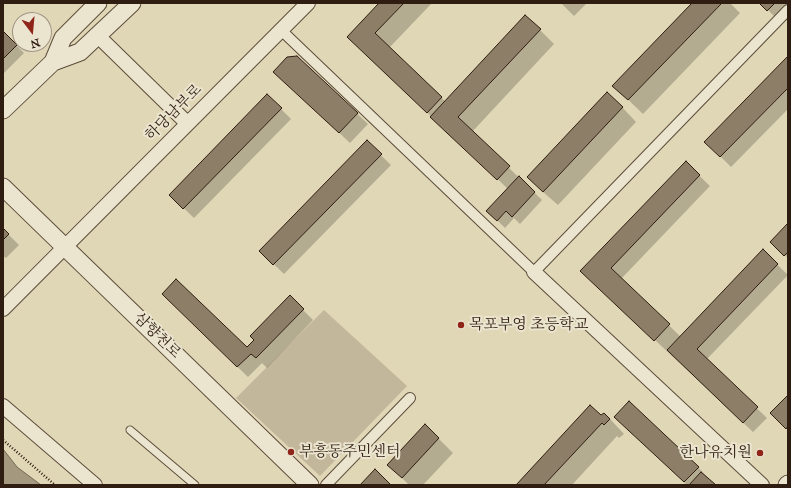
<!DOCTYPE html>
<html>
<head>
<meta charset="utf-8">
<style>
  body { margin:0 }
  #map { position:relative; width:791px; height:488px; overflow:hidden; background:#e0d7b6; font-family:"IM FELL Great Primer",serif }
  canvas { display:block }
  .frame { position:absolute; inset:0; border:4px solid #301d11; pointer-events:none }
  .north { position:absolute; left:12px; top:12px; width:40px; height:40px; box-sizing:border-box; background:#ebe5d0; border:1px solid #a09584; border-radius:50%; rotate:164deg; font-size:11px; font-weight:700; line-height:16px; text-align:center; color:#301d11 }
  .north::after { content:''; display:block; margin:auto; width:14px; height:18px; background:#8f2418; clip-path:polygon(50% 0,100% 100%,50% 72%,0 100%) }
</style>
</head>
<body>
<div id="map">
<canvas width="791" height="488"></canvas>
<div class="frame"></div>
<div class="north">N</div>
</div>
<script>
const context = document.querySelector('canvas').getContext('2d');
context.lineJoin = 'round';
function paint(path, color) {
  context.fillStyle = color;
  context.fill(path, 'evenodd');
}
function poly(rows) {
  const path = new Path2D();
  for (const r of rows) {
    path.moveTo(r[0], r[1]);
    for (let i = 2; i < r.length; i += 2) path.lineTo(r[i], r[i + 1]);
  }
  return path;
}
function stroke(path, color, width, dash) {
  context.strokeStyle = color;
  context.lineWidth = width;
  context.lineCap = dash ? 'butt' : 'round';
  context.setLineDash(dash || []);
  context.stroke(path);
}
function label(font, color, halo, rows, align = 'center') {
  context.font = font + ' "IM FELL Great Primer","Noto Serif KR",serif';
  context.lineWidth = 4;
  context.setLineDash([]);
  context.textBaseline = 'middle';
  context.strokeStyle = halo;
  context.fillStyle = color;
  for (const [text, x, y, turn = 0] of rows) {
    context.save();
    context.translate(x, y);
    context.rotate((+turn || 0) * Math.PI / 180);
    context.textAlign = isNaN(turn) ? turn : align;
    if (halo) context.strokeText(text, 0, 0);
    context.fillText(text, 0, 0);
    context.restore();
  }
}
const green = poly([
  [324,310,407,386,320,476,236,398]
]);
const water = poly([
  [3,449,17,467,41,485,3,485,3,449]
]);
const shadow = poly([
  [381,3,432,3,389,48,446,102,540,30,554,44,472,132,542,200,520,224,514,218,505,228,496,219,508,189,362,51],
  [561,3,587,3,574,16],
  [694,3,730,3,740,13,643,114,614,86],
  [761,3,788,3,788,6,776,18],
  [3,32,24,53,3,74],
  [297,57,368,124,350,143,285,82],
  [788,58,788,109,731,167,706,142],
  [267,95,291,119,194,218,170,195],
  [622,107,636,122,558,205,543,192],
  [367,142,391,165,284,274,260,251],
  [686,163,710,186,621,279,681,337,763,251,788,275,706,360,767,418,753,432,592,281],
  [788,224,788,258,781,252],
  [3,229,19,245,6,258,3,256],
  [290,297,313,320,267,368,262,363,248,377,173,304,247,349],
  [601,417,610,419,624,434,619,438,617,436,572,485,517,485],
  [425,425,453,453,423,485,409,485,388,464],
  [630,431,698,467,714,485,687,485]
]);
const building = poly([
  [379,3,404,3,375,33,442,97,427,113,347,37,379,3],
  [692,3,722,3,628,100,612,86,692,3],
  [759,3,775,3,767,11,759,3],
  [525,15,541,29,458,117,510,166,497,180,430,117,525,15],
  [3,31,17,45,3,59,3,31],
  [297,56,358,113,339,133,273,72,287,57,297,56],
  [788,56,788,88,720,157,704,142,788,56],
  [607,92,623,107,543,192,527,177,607,92],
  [267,94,282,108,183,209,169,195,267,94],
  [367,140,382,154,273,265,259,251,367,140],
  [686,161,700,175,611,268,670,324,654,341,580,271,686,161],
  [519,176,535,192,512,217,506,211,497,221,486,211,519,176],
  [788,223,788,252,784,256,770,242,788,223],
  [3,228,9,234,3,240,3,228],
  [763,249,778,264,697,349,758,407,743,423,667,350,763,249],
  [176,279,247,347,254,340,250,336,290,295,304,309,256,358,251,354,237,367,162,294,176,279],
  [788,395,788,426,786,429,770,413,788,395],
  [629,401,699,467,684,482,614,417,629,401],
  [590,405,601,415,604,413,610,419,604,425,602,423,544,485,516,485,590,405],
  [425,424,439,438,402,478,387,465,425,424],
  [375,469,391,485,360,485,375,469],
  [701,472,716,485,689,485,701,472]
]);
const path = poly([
  [3,440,55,485]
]);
const service = poly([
  [130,430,195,485]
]);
const pedestrian = poly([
  [281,30,534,272,788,10],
  [326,485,410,398]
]);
const minor = poly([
  [98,36,187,123],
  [534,272,762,485],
  [3,309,308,3],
  [3,406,95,485]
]);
const tertiary = poly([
  [53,62,63,38,98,3],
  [3,110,53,62,80,52,132,3],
  [3,187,310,485],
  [787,485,788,484]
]);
const markers = [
  [461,325,4,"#8f2418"],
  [291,452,4,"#8f2418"],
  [760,453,4,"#8f2418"]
];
const streetNames = [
  ["하당남부로",174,113,-45],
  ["삼향천로",157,336,44]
];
const poiNames = [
  ["목포부영 초등학교",469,325],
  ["부흥동주민센터",299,452],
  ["한나유치원",752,453,"right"]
];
paint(green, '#c2b79a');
paint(water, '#a4987e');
stroke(water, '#766752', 1);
paint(shadow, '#0003');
paint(building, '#8c7e67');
stroke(building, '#301d11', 1);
stroke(service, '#5c4c3a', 9);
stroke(pedestrian, '#5c4c3a', 12);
stroke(minor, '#5c4c3a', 16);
stroke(tertiary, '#5c4c3a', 19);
stroke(path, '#301d11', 2.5, [1, 2]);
stroke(service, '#ebe5d0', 7);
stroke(pedestrian, '#ebe5d0', 10);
stroke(minor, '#ebe5d0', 14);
stroke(tertiary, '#ebe5d0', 17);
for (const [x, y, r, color] of markers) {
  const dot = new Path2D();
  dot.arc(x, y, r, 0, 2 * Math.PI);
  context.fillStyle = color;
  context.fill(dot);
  stroke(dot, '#ebe5d0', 1.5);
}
label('15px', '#301d11', '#ebe5d0', streetNames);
label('15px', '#301d11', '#ebe5d0', poiNames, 'left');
</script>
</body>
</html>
